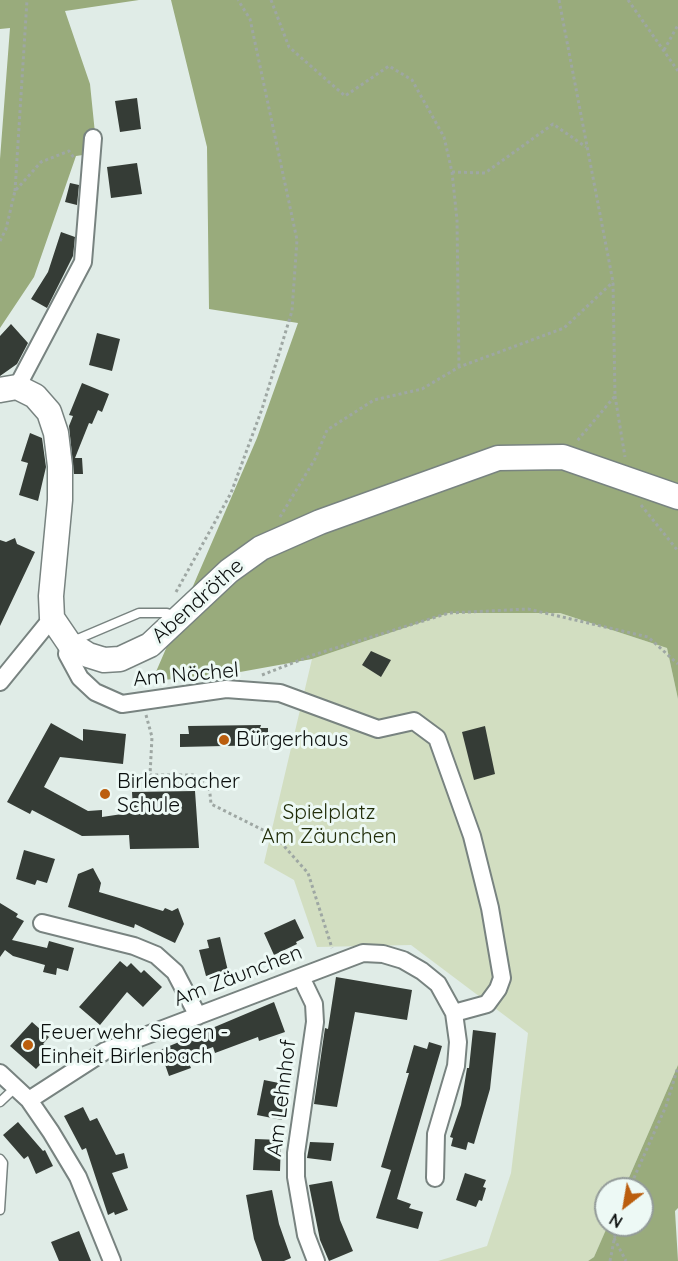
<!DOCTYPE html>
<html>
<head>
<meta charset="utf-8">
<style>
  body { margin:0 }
  #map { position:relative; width:678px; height:1261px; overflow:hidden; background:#e0ece7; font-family:Quicksand,sans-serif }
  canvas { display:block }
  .north { position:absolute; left:594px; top:1177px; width:60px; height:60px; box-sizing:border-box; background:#edf9f5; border:2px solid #939b99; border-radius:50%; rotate:211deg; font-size:16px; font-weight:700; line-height:24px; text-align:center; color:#0b0f0e }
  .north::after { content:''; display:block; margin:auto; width:21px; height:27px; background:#bb5e0e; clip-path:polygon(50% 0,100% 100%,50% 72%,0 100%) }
</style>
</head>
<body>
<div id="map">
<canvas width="678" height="1261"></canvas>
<div class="north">N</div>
</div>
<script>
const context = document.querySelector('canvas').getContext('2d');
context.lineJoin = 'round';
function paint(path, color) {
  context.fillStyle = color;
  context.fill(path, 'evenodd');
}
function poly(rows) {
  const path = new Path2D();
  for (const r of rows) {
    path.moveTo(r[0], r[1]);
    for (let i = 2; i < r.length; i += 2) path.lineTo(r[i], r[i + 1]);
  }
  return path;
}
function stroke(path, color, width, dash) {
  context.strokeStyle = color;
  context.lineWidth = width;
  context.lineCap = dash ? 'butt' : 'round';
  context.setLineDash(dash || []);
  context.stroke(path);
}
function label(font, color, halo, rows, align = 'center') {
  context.font = font + ' Quicksand,sans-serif';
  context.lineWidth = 6;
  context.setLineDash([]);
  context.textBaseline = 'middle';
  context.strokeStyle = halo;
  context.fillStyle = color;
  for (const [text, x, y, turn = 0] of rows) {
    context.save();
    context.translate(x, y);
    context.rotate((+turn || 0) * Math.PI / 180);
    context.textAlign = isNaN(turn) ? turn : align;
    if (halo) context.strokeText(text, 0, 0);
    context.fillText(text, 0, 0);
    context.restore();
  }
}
const green = poly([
  [449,613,560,613,667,648,678,699,678,1065,624,1189,606,1189,608,1225,594,1257,588,1261,438,1261,487,1246,511,1173,528,1033,411,945,317,947,294,880,264,863,312,659]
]);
const forest = poly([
  [0,0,139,0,65,11,90,84,97,153,76,156,34,277,0,328,0,159,10,28,0,29],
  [171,0,678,0,678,699,667,648,560,613,449,613,312,659,229,674,152,681,257,438,298,323,209,309,207,147],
  [678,1065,678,1208,675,1211,678,1261,588,1261,594,1257,608,1225,642,1225,642,1189,624,1189]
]);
const building = poly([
  [137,98,141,129,120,132,115,101],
  [137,163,142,194,111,198,107,167],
  [70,183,79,185,77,205,65,202],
  [61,232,75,237,73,256,47,308,31,299,48,272],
  [11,324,28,343,17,364,0,376,0,336],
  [97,333,120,339,112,371,89,365],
  [82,383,109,394,102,412,98,410,92,424,89,423,75,458,82,458,83,474,74,474,69,426,73,416,69,415],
  [30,433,42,438,46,467,38,501,19,495,28,463,21,461],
  [15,538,17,544,35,552,0,626,0,540,6,542],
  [371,651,391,660,381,677,362,665],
  [51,723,83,741,83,729,126,734,123,764,60,757,44,787,88,811,102,810,102,817,129,813,129,810,133,810,132,792,195,791,199,848,130,849,129,835,82,836,32,810,30,814,7,802],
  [261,725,260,728,268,728,268,745,180,747,180,734,189,734,188,726],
  [485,726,495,774,474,780,462,732],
  [24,850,55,859,47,883,37,880,35,885,16,879],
  [93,868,101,883,99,892,163,911,165,908,172,911,178,908,184,924,175,943,135,924,134,928,68,907,78,874],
  [0,903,18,914,16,917,24,921,12,940,47,948,49,941,74,948,68,971,57,968,56,975,43,972,45,965,13,956,5,950,0,957],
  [295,919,304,938,296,942,297,944,274,955,264,933],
  [220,937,228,971,206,976,199,950,209,948,207,940],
  [120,961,127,967,131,963,141,973,144,970,162,987,143,1007,127,992,100,1025,79,1007],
  [336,977,412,990,407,1020,355,1012,337,1107,314,1104,325,1028,328,1029],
  [274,1002,285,1032,259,1041,258,1037,215,1053,213,1047,186,1057,191,1068,169,1076,160,1050],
  [32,1022,49,1037,43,1044,52,1052,36,1069,10,1046],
  [473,1030,496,1033,490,1089,474,1144,468,1142,466,1150,451,1146,453,1138,450,1137,461,1105,467,1068,469,1068],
  [429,1042,442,1046,397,1199,411,1204,409,1208,423,1212,418,1229,376,1218,391,1170,381,1167,409,1073,406,1073,414,1045,427,1049],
  [264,1080,289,1085,282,1120,257,1115],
  [83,1107,90,1121,97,1118,116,1155,124,1153,128,1168,112,1173,128,1210,115,1215,114,1212,108,1215,86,1148,82,1150,64,1116],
  [18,1122,43,1151,45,1150,53,1166,36,1174,28,1156,24,1159,3,1135],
  [255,1139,281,1140,280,1171,253,1170],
  [310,1142,334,1143,331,1161,307,1158],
  [465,1173,486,1180,483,1187,486,1188,482,1201,479,1200,476,1207,456,1200],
  [332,1181,340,1220,353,1251,329,1261,320,1240,309,1185],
  [272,1190,279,1224,291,1258,284,1261,262,1261,254,1239,246,1195],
  [79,1231,91,1261,59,1261,51,1242]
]);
const path = poly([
  [271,0,289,47,345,96,389,66,412,80,444,137,452,172,457,220,459,367],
  [559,0,613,282,615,396,577,441],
  [628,0,678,71],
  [664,50,678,25],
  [452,172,485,173,553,124,586,147],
  [15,191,27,0],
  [0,241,6,229,15,191,41,162,69,151,74,158],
  [615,396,625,457],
  [641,505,678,551],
  [280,517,315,459,327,430,374,400,422,389,459,367,564,328,613,282],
  [176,592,231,493,262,409,292,311,297,240,250,19,238,0],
  [262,675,313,655,449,613,528,609,648,637,678,664],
  [146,715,152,737,150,775,193,775,209,784,211,804,275,836,308,873,332,948],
  [629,1189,666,1106,678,1067],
  [614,1238,626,1261],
  [610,1261,617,1225]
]);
const lane = poly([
  [73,641,139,613,167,613,177,616],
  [0,1102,17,1086],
  [0,1159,3,1163,0,1210]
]);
const street = poly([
  [17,387,83,262,93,138],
  [0,682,52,618],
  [42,923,134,946,156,955,175,972,198,1016],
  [301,977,314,1004,315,1022,296,1153,296,1177,306,1235,316,1261],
  [0,1073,29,1100,51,1132,78,1177,112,1261],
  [29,1100,105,1051,363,953,383,954,403,960,422,971,438,984,454,1013,487,1004,498,989,502,978,490,908,472,836,437,738,414,721,378,729,280,693,226,689,122,704,95,692,80,678,67,654,69,643],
  [435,1178,436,1134,456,1066,458,1042,454,1013]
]);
const secondary = poly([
  [0,390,17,387,35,396,49,412,56,433,60,466,60,500,51,596,52,618,69,643,88,655,104,660,120,659,150,645,229,571,261,548,320,522,498,458,563,457,678,497]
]);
const markers = [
  [224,740,6,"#bb5e0e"],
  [105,794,6,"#bb5e0e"],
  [28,1045,6,"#bb5e0e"]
];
const streetNames = [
  ["Abendröthe",198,601,-42],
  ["Am Nöchel",186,675,-5],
  ["Am Zäunchen",238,976,-21],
  ["Am Lehnhof",282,1098,-83]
];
const poiNames = [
  ["Bürgerhaus",236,740],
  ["Birlenbacher",117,782],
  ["Schule",117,806],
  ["Feuerwehr Siegen -",40,1033],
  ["Einheit Birlenbach",40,1057]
];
const parkNames = [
  ["Spielplatz",329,813],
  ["Am Zäunchen",329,837]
];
paint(green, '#d2dec1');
paint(forest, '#99ab7c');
paint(building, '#353c36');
stroke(lane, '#788380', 11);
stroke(street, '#788380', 20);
stroke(secondary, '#788380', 27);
stroke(path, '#9ea7a3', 3, [3, 3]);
stroke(lane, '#fff', 8);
stroke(street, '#fff', 16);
stroke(secondary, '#fff', 24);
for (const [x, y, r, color] of markers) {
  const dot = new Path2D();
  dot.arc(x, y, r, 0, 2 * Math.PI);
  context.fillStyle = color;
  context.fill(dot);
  stroke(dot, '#edf9f5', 2);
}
label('21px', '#0b0f0e', '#edf9f5', streetNames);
label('21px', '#0b0f0e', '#edf9f5', poiNames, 'left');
label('21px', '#222e0a', '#edf9f5', parkNames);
</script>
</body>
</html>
